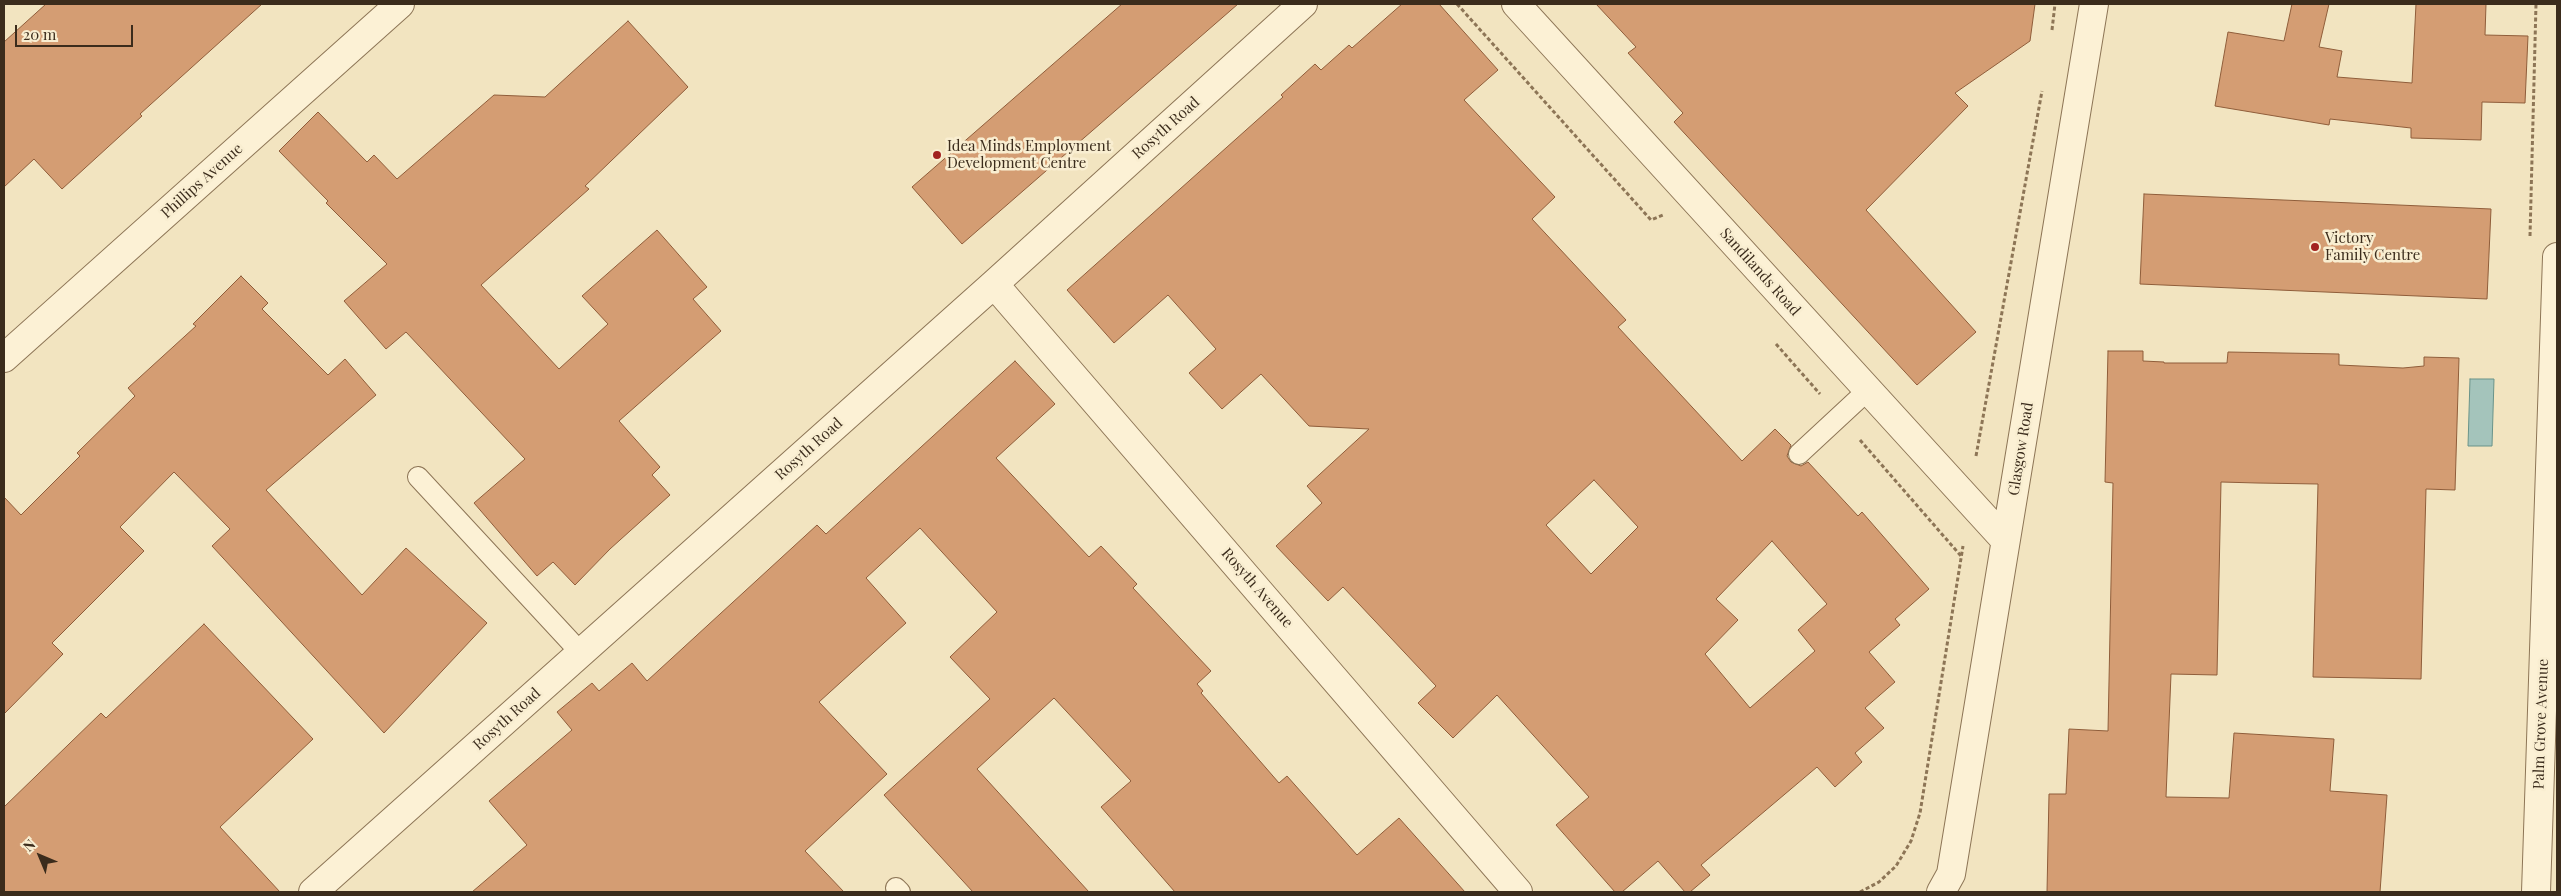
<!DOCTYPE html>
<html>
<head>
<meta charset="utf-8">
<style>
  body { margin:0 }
  #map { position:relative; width:2561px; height:896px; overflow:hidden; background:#f2e4c0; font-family:"Playfair Display",serif }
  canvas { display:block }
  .frame { position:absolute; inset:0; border:5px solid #3b2c1c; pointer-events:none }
  .north { position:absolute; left:15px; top:831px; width:50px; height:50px; -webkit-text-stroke:4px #f9eed1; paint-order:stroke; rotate:315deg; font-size:14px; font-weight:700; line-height:20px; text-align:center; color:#3b2c1c }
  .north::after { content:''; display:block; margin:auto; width:18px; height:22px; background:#3b2c1c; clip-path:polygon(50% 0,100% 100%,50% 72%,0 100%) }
  .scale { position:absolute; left:15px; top:25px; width:118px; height:22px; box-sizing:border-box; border:2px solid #3b2c1c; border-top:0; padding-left:6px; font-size:15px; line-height:18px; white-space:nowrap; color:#3b2c1c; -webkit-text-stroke:4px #f9eed1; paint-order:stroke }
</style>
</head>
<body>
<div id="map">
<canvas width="2561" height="896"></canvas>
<div class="frame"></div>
<div class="north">N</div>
<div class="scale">20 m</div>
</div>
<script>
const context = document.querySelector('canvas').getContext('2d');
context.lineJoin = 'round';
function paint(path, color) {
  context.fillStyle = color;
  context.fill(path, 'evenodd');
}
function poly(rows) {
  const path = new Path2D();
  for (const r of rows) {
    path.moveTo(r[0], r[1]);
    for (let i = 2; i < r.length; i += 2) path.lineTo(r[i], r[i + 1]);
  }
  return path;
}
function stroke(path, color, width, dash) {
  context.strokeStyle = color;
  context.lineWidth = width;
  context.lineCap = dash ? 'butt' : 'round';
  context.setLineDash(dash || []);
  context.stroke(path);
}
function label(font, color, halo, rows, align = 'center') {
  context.font = font + ' "Playfair Display",serif';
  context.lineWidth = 5;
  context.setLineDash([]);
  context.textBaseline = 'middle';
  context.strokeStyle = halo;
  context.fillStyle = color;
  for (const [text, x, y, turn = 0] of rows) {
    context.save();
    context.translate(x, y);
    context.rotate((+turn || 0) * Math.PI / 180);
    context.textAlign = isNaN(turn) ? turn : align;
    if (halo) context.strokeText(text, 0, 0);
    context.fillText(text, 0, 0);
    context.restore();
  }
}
const water = poly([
  [2470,379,2494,379,2492,446,2468,446,2470,379]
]);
const building = poly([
  [46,4,262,4,140,114,142,116,62,189,34,159,4,187,4,42,46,4],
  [1122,4,1238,4,962,244,912,187,1122,4],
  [1402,4,1439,4,1498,70,1464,100,1555,197,1532,219,1626,320,1618,327,1742,461,1775,429,1791,445,1787,456,1791,462,1801,466,1808,462,1858,516,1862,512,1929,589,1895,619,1900,625,1869,652,1895,682,1865,708,1884,728,1855,753,1862,762,1835,787,1817,767,1701,865,1710,875,1690,892,1685,892,1658,861,1622,892,1615,892,1556,825,1589,797,1497,695,1453,738,1418,703,1436,686,1343,587,1328,601,1276,546,1322,503,1307,486,1369,429,1309,426,1261,374,1222,409,1189,373,1216,349,1168,295,1114,343,1067,290,1283,97,1281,95,1315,64,1321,70,1349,45,1352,48,1402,4],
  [1594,480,1638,527,1591,574,1546,525,1594,480],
  [1772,541,1827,604,1798,630,1815,651,1750,708,1705,654,1738,620,1716,599,1772,541],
  [1596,4,2035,4,2030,41,1955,93,1968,106,1866,210,1976,332,1917,385,1674,122,1683,113,1628,53,1636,47,1596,4],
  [2292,4,2329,4,2319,47,2342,51,2337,77,2412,83,2416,4,2486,4,2485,35,2528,36,2525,103,2482,102,2481,140,2411,138,2411,128,2330,119,2329,125,2215,106,2228,32,2284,41,2292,4],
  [628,21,688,87,585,186,589,189,481,285,559,369,608,324,582,296,657,230,707,287,693,299,721,331,619,421,660,467,652,475,670,495,610,549,575,585,553,562,537,576,474,503,525,459,406,332,386,349,344,301,387,264,326,203,328,201,279,151,318,112,367,162,374,155,397,179,494,95,545,97,628,21],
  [2144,194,2491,209,2487,299,2140,284,2144,194],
  [241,276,268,303,262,309,328,375,345,359,376,395,266,490,362,595,406,548,487,623,384,733,212,546,230,529,174,472,120,527,144,551,52,643,63,654,4,714,4,497,21,515,80,456,77,453,135,396,128,388,196,326,193,324,241,276],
  [2108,351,2143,351,2143,361,2164,362,2164,363,2227,363,2228,352,2339,354,2339,365,2403,368,2424,366,2424,357,2459,358,2455,490,2426,489,2421,679,2313,677,2318,484,2257,483,2221,482,2217,675,2171,674,2166,797,2229,798,2234,733,2334,739,2330,791,2387,795,2380,892,2047,892,2049,794,2066,794,2069,729,2108,731,2113,483,2105,482,2108,351],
  [1015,361,1055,404,996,458,1089,557,1101,546,1137,584,1133,588,1211,671,1197,684,1203,691,1201,693,1279,783,1287,776,1357,855,1399,818,1465,892,1175,892,1101,807,1131,781,1054,698,977,769,1089,892,973,892,884,795,990,699,950,657,997,612,920,528,866,578,906,623,819,702,887,774,805,851,844,892,472,892,527,845,489,801,572,730,557,712,592,683,599,691,632,663,647,681,817,525,826,534,1015,361],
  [204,624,313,739,220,827,280,892,4,892,4,807,101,713,106,718,204,624]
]);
const path = poly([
  [1457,4,1651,220,1663,215],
  [2052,30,2055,4],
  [2530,236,2536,4],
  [1776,344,1820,394],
  [1860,440,1961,556],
  [1976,456,2042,91],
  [1860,892,1879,882,1896,866,1911,841,1920,813,1963,546]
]);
const service = poly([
  [1799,454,1868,390],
  [418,477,581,653],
  [896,888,900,892]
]);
const minor = poly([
  [1516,4,2005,540],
  [994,284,1518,892],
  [4,358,400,4],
  [313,892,994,284,1303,4],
  [1941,892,1951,874,2094,4],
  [2536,892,2557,257]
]);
const markers = [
  [937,155,5,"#a22220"],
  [2315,247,5,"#a22220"]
];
const streetNames = [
  ["Rosyth Road",1166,128,-42],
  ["Phillips Avenue",202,181,-42],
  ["Sandilands Road",1760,272,48],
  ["Rosyth Road",809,449,-42],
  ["Glasgow Road",2021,449,-81],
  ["Rosyth Avenue",1257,588,49],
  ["Rosyth Road",507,719,-42],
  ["Palm Grove Avenue",2541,724,-88]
];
const poiNames = [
  ["Idea Minds Employment",947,146],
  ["Development Centre",947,163],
  ["Victory",2325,238],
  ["Family Centre",2325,255]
];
paint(water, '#a4c4bb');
stroke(water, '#699389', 1);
paint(building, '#d49d73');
stroke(building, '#8f5d3a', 1);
stroke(service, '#8d7556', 22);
stroke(minor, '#8d7556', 30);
stroke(path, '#8d7556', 3, [4, 2.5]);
stroke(service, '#fcf1d5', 20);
stroke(minor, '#fcf1d5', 28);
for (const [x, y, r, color] of markers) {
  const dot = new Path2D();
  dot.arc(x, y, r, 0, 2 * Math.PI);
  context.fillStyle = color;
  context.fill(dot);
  stroke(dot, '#f9eed1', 2);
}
label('15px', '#3b2c1c', '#f9eed1', streetNames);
label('15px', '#3b2c1c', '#f9eed1', poiNames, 'left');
</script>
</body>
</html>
